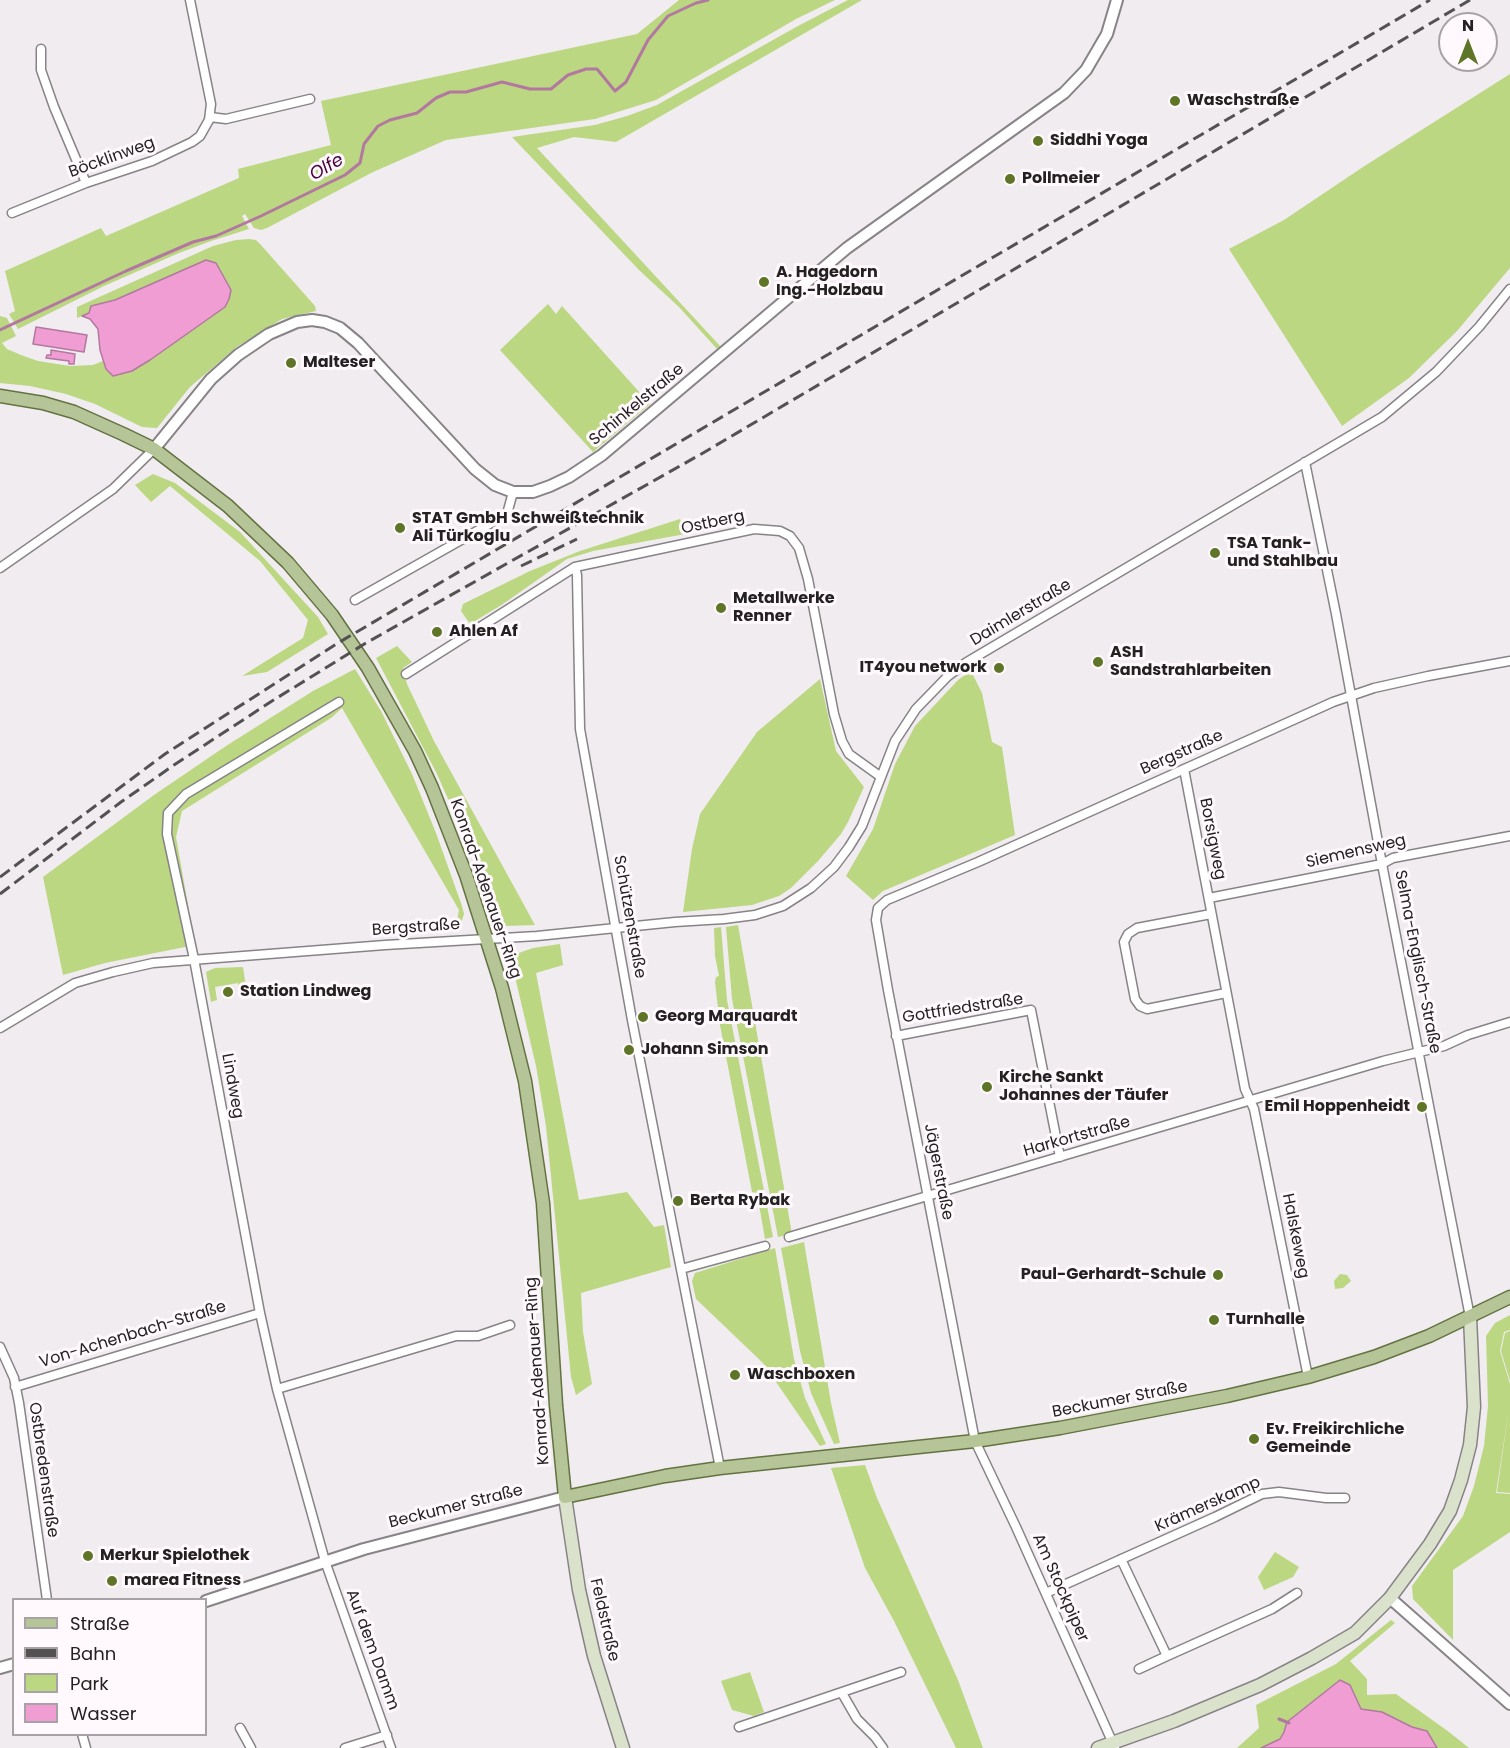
<!DOCTYPE html>
<html>
<head>
<meta charset="utf-8">
<style>
  body { margin:0 }
  #map { position:relative; width:1510px; height:1748px; overflow:hidden; background:#f1ecef; font-family:Poppins,sans-serif }
  canvas { display:block }
  .legend { position:absolute; left:12px; top:1598px; width:195px; height:138px; box-sizing:border-box; background:#fff9fd; border:2px solid #a7a3a5; margin:0; padding:8px 10px; list-style:none; font-size:18px; color:#232122 }
  .legend li { display:flex; align-items:center; gap:12px; height:30px }
  .legend b { width:30px; border:2px solid #a7a3a5 }
  .north { position:absolute; left:1438px; top:12px; width:60px; height:60px; box-sizing:border-box; background:#fff9fd; border:2px solid #a7a3a5; border-radius:50%; rotate:0deg; font-size:16px; font-weight:700; line-height:24px; text-align:center; color:#232122 }
  .north::after { content:''; display:block; margin:auto; width:21px; height:27px; background:#5e7527; clip-path:polygon(50% 0,100% 100%,50% 72%,0 100%) }
</style>
</head>
<body>
<div id="map">
<canvas width="1510" height="1748"></canvas>
<ul class="legend">
<li><b style="height:8px;background:#b6c597"></b>Straße</li>
<li><b style="height:8px;background:#535152"></b>Bahn</li>
<li><b style="height:16px;background:#bbd782"></b>Park</li>
<li><b style="height:16px;background:#f09dd4"></b>Wasser</li>
</ul>
<div class="north">N</div>
</div>
<script>
const context = document.querySelector('canvas').getContext('2d');
context.lineJoin = 'round';
function paint(path, color) {
  context.fillStyle = color;
  context.fill(path, 'evenodd');
}
function poly(rows) {
  const path = new Path2D();
  for (const r of rows) {
    path.moveTo(r[0], r[1]);
    for (let i = 2; i < r.length; i += 2) path.lineTo(r[i], r[i + 1]);
  }
  return path;
}
function stroke(path, color, width, dash) {
  context.strokeStyle = color;
  context.lineWidth = width;
  context.lineCap = dash ? 'butt' : 'round';
  context.setLineDash(dash || []);
  context.stroke(path);
}
function label(font, color, halo, rows, align = 'center') {
  context.font = font + ' Poppins,sans-serif';
  context.lineWidth = 6;
  context.setLineDash([]);
  context.textBaseline = 'middle';
  context.strokeStyle = halo;
  context.fillStyle = color;
  for (const [text, x, y, turn = 0] of rows) {
    context.save();
    context.translate(x, y);
    context.rotate((+turn || 0) * Math.PI / 180);
    context.textAlign = isNaN(turn) ? turn : align;
    if (halo) context.strokeText(text, 0, 0);
    context.fillText(text, 0, 0);
    context.restore();
  }
}
const green = poly([
  [679,0,835,0,796,19,656,100,595,119,446,140,373,172,267,228,261,230,254,228,245,214,242,216,249,229,211,241,179,253,104,286,18,329,9,314,15,311,5,271,101,228,106,236,239,178,238,169,331,145,321,101,637,34],
  [848,0,862,0,616,142,574,137,537,148,721,347,717,349,679,307,640,271,512,137,595,125,627,116,657,105,798,26],
  [1510,74,1510,268,1457,331,1409,378,1342,426,1229,249,1284,220,1363,167],
  [249,239,256,240,261,245,315,306,316,311,282,319,238,346,190,387,157,428,142,427,95,404,66,394,30,386,0,383,0,316,7,318,16,336,2,343,7,349,21,355,38,361,70,366,93,365,103,361,106,369,132,371,207,320,115,300,92,306,89,313,77,318,77,307,213,246,236,240],
  [548,304,556,314,562,306,650,404,593,452,500,350],
  [153,474,175,483,240,532,318,617,328,634,267,672,242,676,303,638,308,620,260,561,170,486,151,502,135,485],
  [680,519,685,534,593,551,567,559,503,604,470,624,461,611,463,604,469,601,530,571,580,551],
  [397,646,412,662,403,668,407,684,434,741,535,925,505,926,436,772,376,658],
  [355,669,381,711,412,774,436,833,462,906,464,914,461,923,456,926,459,910,342,708,331,718,182,811,176,837,195,945,105,963,63,975,43,877,154,795,226,746,313,691],
  [971,671,982,693,992,742,1002,747,1015,835,883,891,873,900,846,876,873,829,895,764,915,726,958,680],
  [820,679,836,751,864,787,848,822,841,834,818,861,791,888,779,896,752,905,683,912,692,849,700,814,757,732],
  [738,925,792,1234,778,1237,732,999,726,927],
  [721,927,727,1000,773,1237,765,1239,757,1193,752,1192,720,1025,715,982,716,977,719,976,715,956,714,928],
  [560,944,563,965,536,973,579,1200,627,1192,654,1227,664,1225,671,1267,581,1293,583,1332,592,1384,576,1395,571,1377,546,1126,536,1066,512,964,516,954,533,948],
  [243,967,247,994,241,996,238,983,215,987,217,1000,211,1002,206,972,215,968],
  [804,1242,831,1403,840,1443,834,1444,811,1393,800,1351,781,1248],
  [775,1248,794,1359,805,1398,826,1444,820,1446,763,1363,696,1299,692,1281,695,1273],
  [1340,1274,1347,1275,1351,1281,1343,1288,1335,1289,1334,1281],
  [1510,1315,1510,1330,1504,1332,1500,1351,1510,1384,1510,1493,1497,1492,1509,1408,1496,1493,1510,1494,1510,1532,1453,1570,1453,1640,1413,1599,1412,1586,1463,1516,1474,1486,1484,1446,1488,1406,1486,1336,1495,1323],
  [1510,1331,1510,1381,1501,1351,1505,1333],
  [865,1465,877,1498,958,1680,983,1748,956,1748,894,1621,865,1568,831,1468],
  [1275,1552,1299,1567,1293,1577,1264,1590,1258,1577],
  [1391,1620,1395,1623,1350,1661,1367,1679,1367,1695,1396,1694,1449,1732,1469,1748,1437,1748,1427,1731,1412,1727,1382,1712,1361,1709,1350,1685,1340,1680,1287,1722,1284,1732,1280,1739,1261,1748,1237,1748,1259,1728,1256,1705,1336,1664],
  [750,1672,764,1712,754,1716,732,1710,721,1681]
]);
const water = poly([
  [206,260,216,263,231,290,229,299,225,307,150,360,132,371,113,376,106,369,100,350,98,329,90,319,82,316,89,313,91,306,115,300,206,260],
  [36,327,87,335,84,352,33,344,36,327],
  [51,350,75,354,74,364,69,364,69,361,46,358,47,355,51,355,51,350],
  [1340,1680,1350,1685,1361,1709,1382,1712,1412,1727,1427,1731,1437,1748,1261,1748,1280,1739,1284,1732,1287,1722,1340,1680]
]);
const stream = poly([
  [0,330,126,271,193,242,216,236,261,216,345,175,360,163,364,144,378,126,390,120,417,113,436,98,450,92,466,92,502,82,530,89,551,89,568,75,586,69,597,69,615,91,626,82,648,40,668,16,696,3,708,0],
  [1279,1719,1289,1723]
]);
const minor = poly([
  [41,49,41,70,54,107,86,183],
  [210,117,226,119,310,99],
  [12,213,86,183,152,161,192,142,200,136,209,120,211,104,190,0],
  [1305,462,1336,614,1382,864,1470,1317],
  [575,567,577,575,580,729,632,1020,720,1468],
  [0,568,113,489,154,449],
  [355,600,507,514,513,492],
  [406,674,575,567,754,529,780,531,790,536,799,548,808,579,834,714,842,741,849,754,881,777],
  [339,702,186,794,168,813,167,834,194,959,260,1313,277,1389,325,1561,391,1748],
  [1184,769,1245,1089,1254,1109,1308,1377],
  [1209,898,1382,864,1393,858,1510,836],
  [1211,914,1137,928,1128,934,1124,942,1135,999,1140,1006,1147,1009,1226,993],
  [0,1028,75,983,113,972,153,963,385,945,537,936,675,922,724,919,755,915,783,906,811,888,834,867,849,847,862,826,895,741,916,709,948,676,967,662,1382,417,1436,372,1479,327,1510,289],
  [896,1036,1031,1010,1060,1157],
  [789,1237,1383,1061,1444,1046,1468,1035,1510,1022],
  [681,1269,765,1246],
  [0,1347,14,1378,19,1403,47,1600],
  [15,1387,260,1313],
  [277,1389,456,1336,478,1336,510,1325],
  [1121,1559,1167,1656,1139,1669],
  [1046,1593,1215,1517,1262,1494,1279,1492,1326,1498,1345,1498],
  [1167,1656,1272,1609,1297,1593],
  [842,1693,857,1719,875,1737,883,1748],
  [739,1727,901,1672],
  [240,1728,251,1748],
  [82,1734,86,1748],
  [345,1748,387,1735],
  [1115,1748,1016,1527,975,1441,888,990,876,920,878,908,887,900,978,862,1333,702,1374,688,1428,676,1510,661]
]);
const tertiary = poly([
  [154,449,211,379,238,355,269,334,297,322,312,320,325,322,340,328,358,343,475,469,495,485,513,492,533,492,550,486,569,477,602,455,847,248,1064,93,1086,70,1107,34,1117,0],
  [1390,1598,1510,1704],
  [206,1601,364,1549,565,1497],
  [0,1668,14,1664]
]);
const secondary = poly([
  [565,1497,579,1590,594,1656,623,1748],
  [1098,1748,1174,1721,1260,1685,1312,1658,1355,1633,1390,1598,1430,1544,1450,1511,1461,1480,1470,1445,1474,1407,1470,1317]
]);
const primary = poly([
  [0,396,43,403,74,412,123,434,154,449,228,506,288,563,332,615,368,668,415,751,432,788,466,875,502,988,525,1081,543,1203,556,1405,565,1497,665,1476,720,1468,975,1441,1060,1428,1227,1396,1308,1377,1374,1357,1429,1336,1510,1297]
]);
const rail = poly([
  [521,566,577,539],
  [0,877,165,754,338,643,1430,0],
  [0,894,121,802,174,765,272,701,366,643,703,453,1470,0]
]);
const markers = [
  [1175,101,6,"#5e7527"],
  [1038,141,6,"#5e7527"],
  [1010,179,6,"#5e7527"],
  [764,282,6,"#5e7527"],
  [291,363,6,"#5e7527"],
  [400,528,6,"#5e7527"],
  [1215,553,6,"#5e7527"],
  [721,608,6,"#5e7527"],
  [437,632,6,"#5e7527"],
  [1098,662,6,"#5e7527"],
  [999,668,6,"#5e7527"],
  [228,992,6,"#5e7527"],
  [643,1017,6,"#5e7527"],
  [629,1050,6,"#5e7527"],
  [987,1087,6,"#5e7527"],
  [1422,1107,6,"#5e7527"],
  [678,1201,6,"#5e7527"],
  [1218,1275,6,"#5e7527"],
  [1214,1320,6,"#5e7527"],
  [735,1375,6,"#5e7527"],
  [1254,1439,6,"#5e7527"],
  [88,1556,6,"#5e7527"],
  [112,1581,6,"#5e7527"]
];
const poiNames = [
  ["Waschstraße",1187,101],
  ["Siddhi Yoga",1050,141],
  ["Pollmeier",1022,179],
  ["A. Hagedorn",776,273],
  ["Ing.-Holzbau",776,291],
  ["Malteser",303,363],
  ["STAT GmbH Schweißtechnik",412,519],
  ["Ali Türkoglu",412,537],
  ["TSA Tank-",1227,544],
  ["und Stahlbau",1227,562],
  ["Metallwerke",733,599],
  ["Renner",733,617],
  ["Ahlen Af",449,632],
  ["ASH",1110,653],
  ["Sandstrahlarbeiten",1110,671],
  ["IT4you network",987,668,"right"],
  ["Station Lindweg",240,992],
  ["Georg Marquardt",655,1017],
  ["Johann Simson",641,1050],
  ["Kirche Sankt",999,1078],
  ["Johannes der Täufer",999,1096],
  ["Emil Hoppenheidt",1410,1107,"right"],
  ["Berta Rybak",690,1201],
  ["Paul-Gerhardt-Schule",1206,1275,"right"],
  ["Turnhalle",1226,1320],
  ["Waschboxen",747,1375],
  ["Ev. Freikirchliche",1266,1430],
  ["Gemeinde",1266,1448],
  ["Merkur Spielothek",100,1556],
  ["marea Fitness",124,1581]
];
const streetNames = [
  ["Böcklinweg",112,158,-20],
  ["Schinkelstraße",637,405,-40],
  ["Ostberg",713,523,-12],
  ["Daimlerstraße",1021,613,-31],
  ["Bergstraße",1182,753,-24],
  ["Borsigweg",1212,839,79],
  ["Siemensweg",1356,852,-13],
  ["Konrad-Adenauer-Ring",485,889,71],
  ["Schützenstraße",629,917,80],
  ["Bergstraße",416,928,-4],
  ["Selma-Englisch-Straße",1417,962,79],
  ["Gottfriedstraße",963,1009,-9],
  ["Lindweg",232,1086,80],
  ["Harkortstraße",1077,1137,-16],
  ["Jägerstraße",938,1172,79],
  ["Halskeweg",1295,1236,79],
  ["Von-Achenbach-Straße",133,1335,-17],
  ["Konrad-Adenauer-Ring",538,1371,-94],
  ["Beckumer Straße",1120,1400,-11],
  ["Ostbredenstraße",43,1470,82],
  ["Krämerskamp",1208,1505,-24],
  ["Beckumer Straße",456,1507,-14],
  ["Am Stockpiper",1060,1588,66],
  ["Feldstraße",604,1620,77],
  ["Auf dem Damm",372,1650,70]
];
const waterNames = [
  ["Olfe",327,168,-30]
];
paint(green, '#bbd782');
paint(water, '#f09dd4');
stroke(water, '#b2789f', 1.5);
stroke(stream, '#b2789f', 3);
stroke(minor, '#878386', 11);
stroke(tertiary, '#878386', 14);
stroke(secondary, '#878386', 15);
stroke(primary, '#637241', 15);
stroke(minor, '#fff', 8);
stroke(tertiary, '#fff', 10);
stroke(secondary, '#dbe2cb', 12);
stroke(primary, '#b6c597', 12);
stroke(rail, '#535152', 3, [12, 6]);
for (const [x, y, r, color] of markers) {
  const dot = new Path2D();
  dot.arc(x, y, r, 0, 2 * Math.PI);
  context.fillStyle = color;
  context.fill(dot);
  stroke(dot, '#fff9fd', 2);
}
label('bold 16px', '#232122', '#fff9fd', poiNames, 'left');
label('16px', '#232122', '#fff9fd', streetNames);
label('italic 18px', '#4c033c', '#fff9fd', waterNames);
</script>
</body>
</html>
